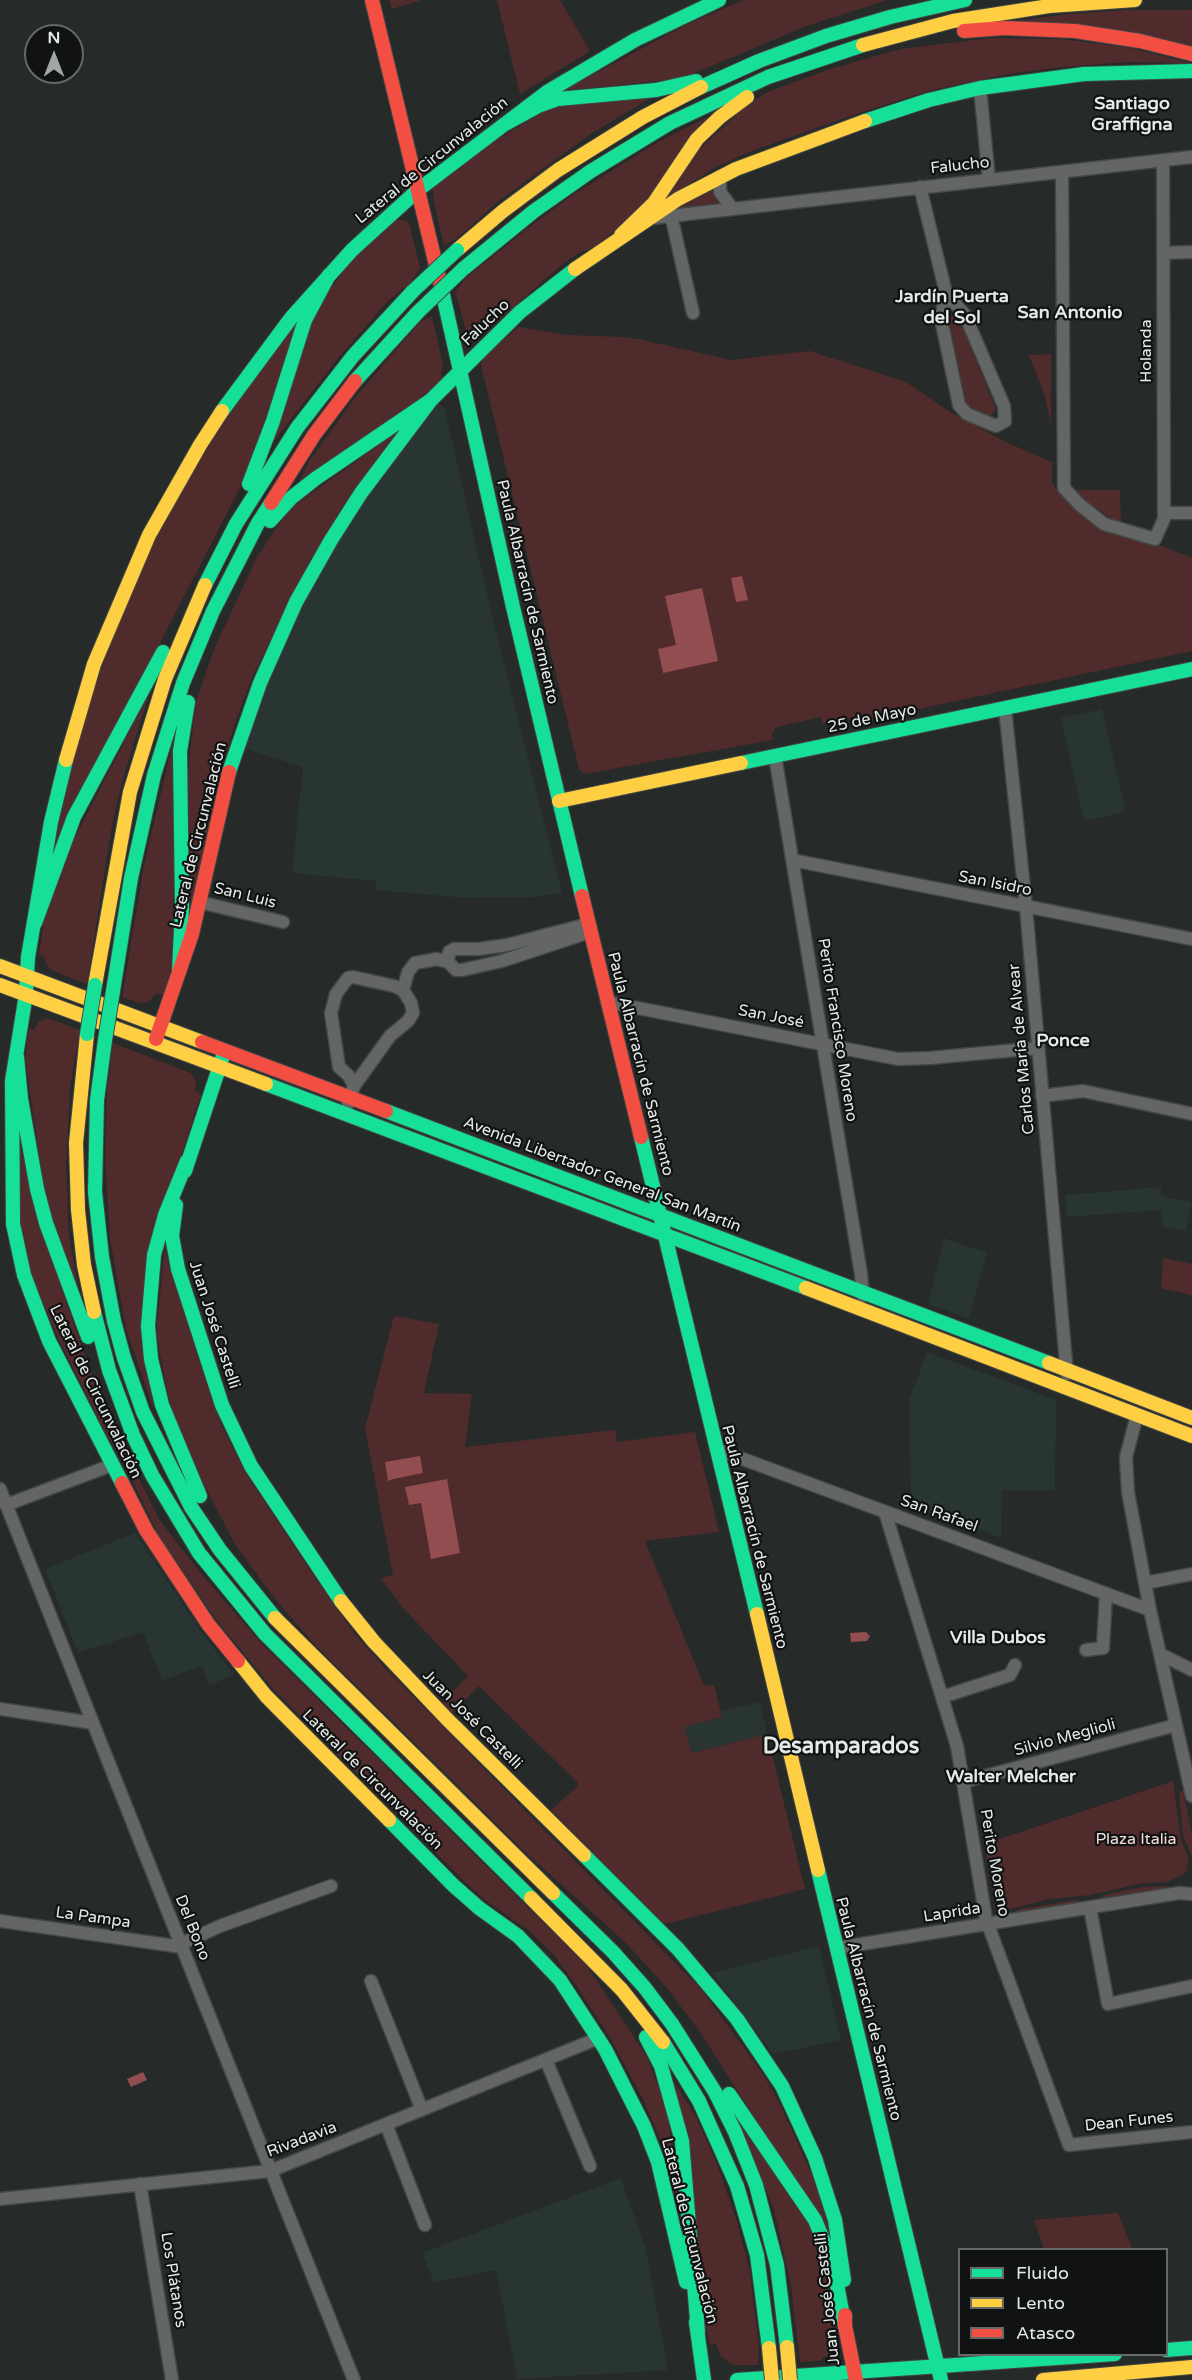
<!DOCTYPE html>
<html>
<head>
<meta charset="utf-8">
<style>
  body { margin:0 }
  #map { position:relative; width:1192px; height:2380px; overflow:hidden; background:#262a29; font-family:"Varela Round",sans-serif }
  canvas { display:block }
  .legend { position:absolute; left:958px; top:2248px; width:210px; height:108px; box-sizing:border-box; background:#101312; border:2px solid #656968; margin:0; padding:8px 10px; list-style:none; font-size:18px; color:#e5eae9 }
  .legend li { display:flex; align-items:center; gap:12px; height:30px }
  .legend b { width:30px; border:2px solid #656968 }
  .north { position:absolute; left:24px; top:24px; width:60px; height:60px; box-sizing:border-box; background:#101312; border:2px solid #656968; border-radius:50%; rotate:0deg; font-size:16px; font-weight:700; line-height:24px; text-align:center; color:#e5eae9 }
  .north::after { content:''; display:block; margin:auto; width:21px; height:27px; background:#a2a7a6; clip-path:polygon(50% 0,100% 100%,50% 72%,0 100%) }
</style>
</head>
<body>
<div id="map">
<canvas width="1192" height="2380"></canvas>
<ul class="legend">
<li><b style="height:8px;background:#16e098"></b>Fluido</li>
<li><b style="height:8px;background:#ffcf43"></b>Lento</li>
<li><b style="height:8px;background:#f24e42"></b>Atasco</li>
</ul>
<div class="north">N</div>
</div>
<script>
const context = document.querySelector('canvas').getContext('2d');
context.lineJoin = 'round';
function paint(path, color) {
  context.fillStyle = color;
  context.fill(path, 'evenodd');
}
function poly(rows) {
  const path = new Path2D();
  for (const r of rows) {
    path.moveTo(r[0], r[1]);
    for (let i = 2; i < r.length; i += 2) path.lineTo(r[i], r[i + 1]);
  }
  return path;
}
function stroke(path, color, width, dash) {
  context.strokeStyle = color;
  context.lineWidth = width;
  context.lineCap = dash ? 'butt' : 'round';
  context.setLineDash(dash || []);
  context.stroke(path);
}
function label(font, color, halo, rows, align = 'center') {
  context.font = font + ' "Varela Round",sans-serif';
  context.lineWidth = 4.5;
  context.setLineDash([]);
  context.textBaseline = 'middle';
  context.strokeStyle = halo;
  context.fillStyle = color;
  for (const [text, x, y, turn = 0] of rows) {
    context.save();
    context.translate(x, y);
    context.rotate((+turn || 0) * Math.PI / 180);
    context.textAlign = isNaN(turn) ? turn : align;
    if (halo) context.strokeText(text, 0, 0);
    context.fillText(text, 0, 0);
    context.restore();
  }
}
const built = poly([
  [437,404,444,406,491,611,562,893,535,897,465,898,376,890,376,881,292,873,303,767,243,748,259,702,304,600,363,501],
  [1102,709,1126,812,1084,821,1061,718],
  [1161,1187,1161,1196,1191,1202,1186,1231,1162,1227,1161,1210,1067,1217,1065,1195],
  [944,1238,987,1253,969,1319,928,1304],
  [927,1352,1056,1400,1055,1490,1002,1490,1001,1538,911,1504,909,1400],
  [135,1533,198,1627,234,1675,209,1685,202,1666,162,1681,143,1632,78,1653,45,1569],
  [760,1702,767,1734,692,1753,683,1726,722,1718,721,1711],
  [819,1946,841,2040,773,2054,712,1973],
  [621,2178,646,2250,668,2370,517,2379,496,2270,434,2282,422,2253]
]);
const green = poly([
  [389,0,422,0,392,9],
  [497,0,560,0,590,51,520,94],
  [743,0,887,0,807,26,680,79,555,91,581,81,686,25],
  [1127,10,1192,10,1192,50,1002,23,1067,14],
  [990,38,1062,39,1125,47,1192,63,1129,62,1061,67,1008,74,936,89,862,112,749,152,714,168,662,202,698,150,750,103,768,92,827,70,900,49],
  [651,98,592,133,499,201,455,240,444,245,433,198,433,188,495,141,551,107],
  [716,113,648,205,594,247,577,254,558,268,485,332,476,336,466,330,455,292,465,279,528,228,574,194,658,142],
  [713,188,718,205,676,210,675,207],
  [396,217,398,220,403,220,409,223,420,268,411,282,387,302,339,357,268,449,309,319,350,262],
  [302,315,241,486,54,848,72,761,106,654,148,554,187,482,238,399],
  [432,316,443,365,441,373,443,379,440,383,296,488,309,461,354,399,420,322],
  [951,316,955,316,959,319,995,407,995,411,991,415,985,416,966,404,949,320],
  [518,327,567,335,623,337,643,340,731,360,810,351,906,382,953,414,1008,443,1052,462,1052,484,1076,510,1102,530,1162,546,1192,558,1192,651,871,719,864,715,823,724,821,717,776,727,772,733,773,740,584,774,579,769,481,365,482,359],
  [1051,354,1051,425,1045,396,1029,355],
  [397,432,340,511,310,560,253,675,236,720,220,774,191,906,188,771,196,701,215,647,257,557,284,517,294,506],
  [1076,490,1120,490,1121,525,1089,503],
  [149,694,124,775,112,825,87,984,53,971,46,964,44,956,39,955,44,919,57,872],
  [177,725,172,966,163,995,157,993,148,1002,139,1003,122,997,144,865],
  [47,1018,80,1030,70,1088,66,1168,69,1236,82,1306,49,1221,25,1058,29,1029,34,1030,38,1022],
  [113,1043,191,1073,196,1081,195,1091,201,1094,156,1232,153,1408,126,1329,110,1238,105,1157,107,1089],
  [18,1137,66,1302,91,1372,120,1441,159,1519,198,1570,262,1644,585,1964,595,1978,647,2057,668,2112,680,2213,667,2156,643,2099,609,2036,576,1985,554,1955,528,1930,485,1900,462,1879,274,1690,217,1621,158,1534,122,1459,107,1436,56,1334,35,1283,28,1262,20,1217],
  [166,1236,166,1252,172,1276,205,1379,221,1424,245,1472,310,1570,354,1633,383,1666,701,1989,763,2074,781,2106,817,2186,831,2238,700,2032,667,1988,626,1943,525,1852,316,1646,276,1600,236,1546,203,1483,171,1409,156,1334],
  [1163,1258,1192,1264,1192,1295,1161,1288],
  [394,1316,439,1324,424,1393,472,1394,465,1447,615,1430,617,1442,695,1432,719,1532,645,1541,704,1686,714,1685,722,1717,684,1727,692,1753,767,1734,805,1889,665,1924,551,1810,579,1785,576,1781,479,1686,452,1713,442,1703,468,1676,403,1608,381,1578,393,1575,365,1428],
  [1173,1781,1181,1840,1188,1857,1187,1870,1183,1874,1168,1882,1144,1883,1090,1895,1050,1899,1010,1909,994,1899,985,1844],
  [1183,1790,1192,1834,1192,1856,1183,1836,1179,1794],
  [1165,1886,1170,1888,1099,1899,1104,1895,1142,1887],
  [1077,1900,1082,1902,1015,1912,1020,1909],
  [671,2077,696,2117,717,2164,737,2222,750,2272,759,2349,758,2365,733,2365,721,2357,716,2344,710,2345,701,2303],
  [729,2102,812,2223,837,2321,838,2346,835,2355,825,2356,820,2361,800,2362,791,2285,773,2206],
  [1118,2213,1132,2249,1044,2249,1034,2220]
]);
const water = poly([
  [742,576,748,600,736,602,731,578],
  [702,588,718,661,663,673,658,649,676,645,665,596],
  [420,1456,423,1473,393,1479,388,1481,385,1462],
  [447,1479,460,1553,431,1559,421,1503,409,1505,405,1487],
  [866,1632,870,1636,867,1641,851,1642,850,1633],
  [143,2072,147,2080,131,2087,127,2079]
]);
const street = poly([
  [980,88,989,180],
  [1062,172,1064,488,1080,505,1104,524,1155,539,1164,519,1163,161],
  [720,177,720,192,732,208],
  [920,187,946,293,941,319,959,405,967,414,996,426,1005,421,1004,406,965,315,946,293],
  [671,215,693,313],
  [653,218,1192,157],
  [1163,253,1192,252],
  [1164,513,1192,513],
  [1005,708,1026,907,1067,1374],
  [775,756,861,1274,863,1296],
  [792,860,1192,939],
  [199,902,283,922],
  [588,924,507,945,478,949,454,949,449,952,448,962,456,970,462,970,502,961,590,932],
  [403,990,408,972,415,963,437,959,448,962],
  [607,1002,898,1059,930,1058,1038,1048],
  [1042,1096,1083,1091,1192,1114],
  [348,1104,354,1086,390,1036,408,1021,413,1013,411,1003,403,990,394,986,353,977,348,978,336,994,331,1013,339,1067,349,1076,354,1086],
  [1137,1415,1126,1457,1128,1492,1150,1610,1192,1796],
  [716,1449,1150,1610],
  [0,1489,354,2380],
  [6,1505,112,1465],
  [885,1512,957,1746,986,1919,1069,2145,1192,2132],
  [1145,1583,1192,1574],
  [1086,1650,1103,1648,1106,1594],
  [1160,1654,1192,1670],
  [942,1697,1010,1675,1015,1665],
  [0,1709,93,1723],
  [963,1782,1176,1725],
  [1090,1908,1108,2004,1192,1986],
  [0,1921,182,1947],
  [181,1944,220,1926,331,1886],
  [837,1948,1179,1893,1192,1894],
  [371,1981,422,2110],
  [546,2060,590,2166],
  [386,2124,425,2225],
  [140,2184,172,2380],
  [0,2199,270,2171,599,2038]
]);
const fast = poly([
  [701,87,759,61,826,36,890,17,965,0],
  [865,121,929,100,980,88,1084,74,1192,71],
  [505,124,538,106,558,99,656,90,696,81],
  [463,269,534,211,591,171,670,123,768,77,863,45],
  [441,286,513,607,582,896],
  [355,381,418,312],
  [222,411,291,318,352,250,418,190,547,92,635,40,719,0],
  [249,484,273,421,305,320,329,275],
  [270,521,291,498,315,479,431,400],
  [205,585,236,524,297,428,353,356,413,291],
  [66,760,51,822,28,957,26,994,12,1081,13,1224,24,1275,49,1341,122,1483],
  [741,763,1192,669],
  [229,772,260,683,296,602,331,540,361,493,431,400,520,312,575,269],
  [35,923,74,817,163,652],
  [179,971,182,909,180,751,188,702],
  [113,991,131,878,154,775,183,683,213,611,258,523,271,503],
  [105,1040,97,1100,95,1192,102,1257,114,1321,124,1358,143,1412,191,1507,220,1550,275,1618],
  [17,1057,21,1099,37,1189,46,1223,88,1337],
  [266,1084,806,1288],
  [386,1111,1049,1363],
  [641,1137,757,1614],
  [187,1161,165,1215,154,1255,148,1326,151,1359,162,1405,200,1496],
  [185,1171,223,1056],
  [176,1205,172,1236,178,1269,222,1405,251,1466,341,1601],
  [94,1312,109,1370,133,1435,152,1475,199,1553,265,1634,531,1898],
  [389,1820,453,1885,479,1908,518,1936,560,1980,605,2049,644,2126,658,2162,686,2282],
  [584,1855,678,1949,737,2019,782,2086,815,2158,835,2220,844,2280],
  [818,1870,941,2380],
  [553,1893,613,1952,645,1988,672,2024,715,2092,735,2132,756,2185,777,2265,787,2347],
  [646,2037,661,2066,682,2141,698,2332],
  [663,2042,699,2101,737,2186,757,2255,769,2348],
  [729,2094,815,2220,833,2264,845,2326],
  [696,2322,704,2380],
  [1166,2350,1192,2348],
  [737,2380,1115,2354]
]);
const slow = poly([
  [863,45,953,21,1049,6,1135,0],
  [621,235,654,203,697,139,720,117,747,97],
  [457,250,503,211,558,170,643,117,701,87],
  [575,269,678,199,736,169,865,121],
  [66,760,94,664,149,535,200,445,222,411],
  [559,801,741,763],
  [0,966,202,1042],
  [0,985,266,1084],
  [95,985,130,792,165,679,205,585],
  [87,1034,76,1143,78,1210,84,1265,94,1312],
  [806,1288,1192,1436],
  [1049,1363,1192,1418],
  [341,1601,374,1642,446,1718,584,1855],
  [757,1614,818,1870],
  [275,1618,553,1893],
  [238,1661,266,1696,389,1820],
  [531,1898,622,1990,663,2042],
  [1043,2380,1192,2367]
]);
const jam = poly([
  [372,0,441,286],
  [964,31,1004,28,1075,31,1140,41,1192,54],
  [271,503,314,435,355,381],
  [582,896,641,1137],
  [156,1039,192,934,229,772],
  [202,1042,386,1111],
  [122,1483,146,1530,208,1624,238,1661],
  [845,2315,845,2326,856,2380]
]);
const fastBridge = poly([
  [413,291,457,250],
  [418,312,463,269],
  [87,1034,95,985],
  [105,1040,113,991]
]);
const slowBridge = poly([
  [787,2347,790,2380],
  [769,2348,772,2380]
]);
const streetNames = [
  ["Lateral de Circunvalación",432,161,-39],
  ["Falucho",960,166,-6],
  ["Falucho",486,323,-44],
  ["Holanda",1147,351,-90],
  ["Paula Albarracín de Sarmiento",527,592,77],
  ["25 de Mayo",872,719,-12],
  ["Lateral de Circunvalación",199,835,-76],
  ["San Isidro",995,884,11],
  ["San Luis",245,896,14],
  ["San José",771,1017,11],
  ["Perito Francisco Moreno",837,1030,81],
  ["Carlos María de Alvear",1022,1049,-95],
  ["Paula Albarracín de Sarmiento",640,1064,76],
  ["Avenida Libertador General San Martín",602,1175,21],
  ["Juan José Castelli",214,1325,72],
  ["Lateral de Circunvalación",95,1392,64],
  ["San Rafael",939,1514,20],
  ["Paula Albarracín de Sarmiento",754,1537,76],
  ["Juan José Castelli",472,1720,45],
  ["Silvio Meglioli",1065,1738,-15],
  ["Lateral de Circunvalación",372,1780,45],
  ["Perito Moreno",994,1863,80],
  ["Laprida",952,1913,-9],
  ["La Pampa",93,1918,8],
  ["Del Bono",192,1928,68],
  ["Paula Albarracín de Sarmiento",868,2009,76],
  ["Dean Funes",1129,2122,-6],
  ["Rivadavia",302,2140,-21],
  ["Lateral de Circunvalación",689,2231,76],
  ["Los Plátanos",173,2280,81],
  ["Juan José Castelli",828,2299,-96]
];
const parkNames = [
  ["Plaza Italia",1136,1840]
];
const neighbourhoodNames = [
  ["Santiago",1132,104],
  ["Graffigna",1132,125],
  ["Jardín Puerta",952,297],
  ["del Sol",952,318],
  ["San Antonio",1070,313],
  ["Ponce",1063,1041],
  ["Villa Dubos",998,1638],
  ["Walter Melcher",1011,1777]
];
const districtNames = [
  ["Desamparados",841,1747]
];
paint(built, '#283533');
paint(green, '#502b2c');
paint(water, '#914d4f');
stroke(street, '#424645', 15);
stroke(fast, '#424645', 16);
stroke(slow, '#424645', 16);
stroke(jam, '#424645', 16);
stroke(street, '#646666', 12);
stroke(fast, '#16e098', 14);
stroke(slow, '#ffcf43', 14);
stroke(jam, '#f24e42', 14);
stroke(fastBridge, '#424645', 16, []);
stroke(slowBridge, '#424645', 16, []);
stroke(fastBridge, '#16e098', 14);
stroke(slowBridge, '#ffcf43', 14);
label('16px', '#e5eae9', '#101312', streetNames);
label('16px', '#f2dbda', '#101312', parkNames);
label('bold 18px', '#e5eae9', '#101312', neighbourhoodNames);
label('bold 22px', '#e5eae9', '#101312', districtNames);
</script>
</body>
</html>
